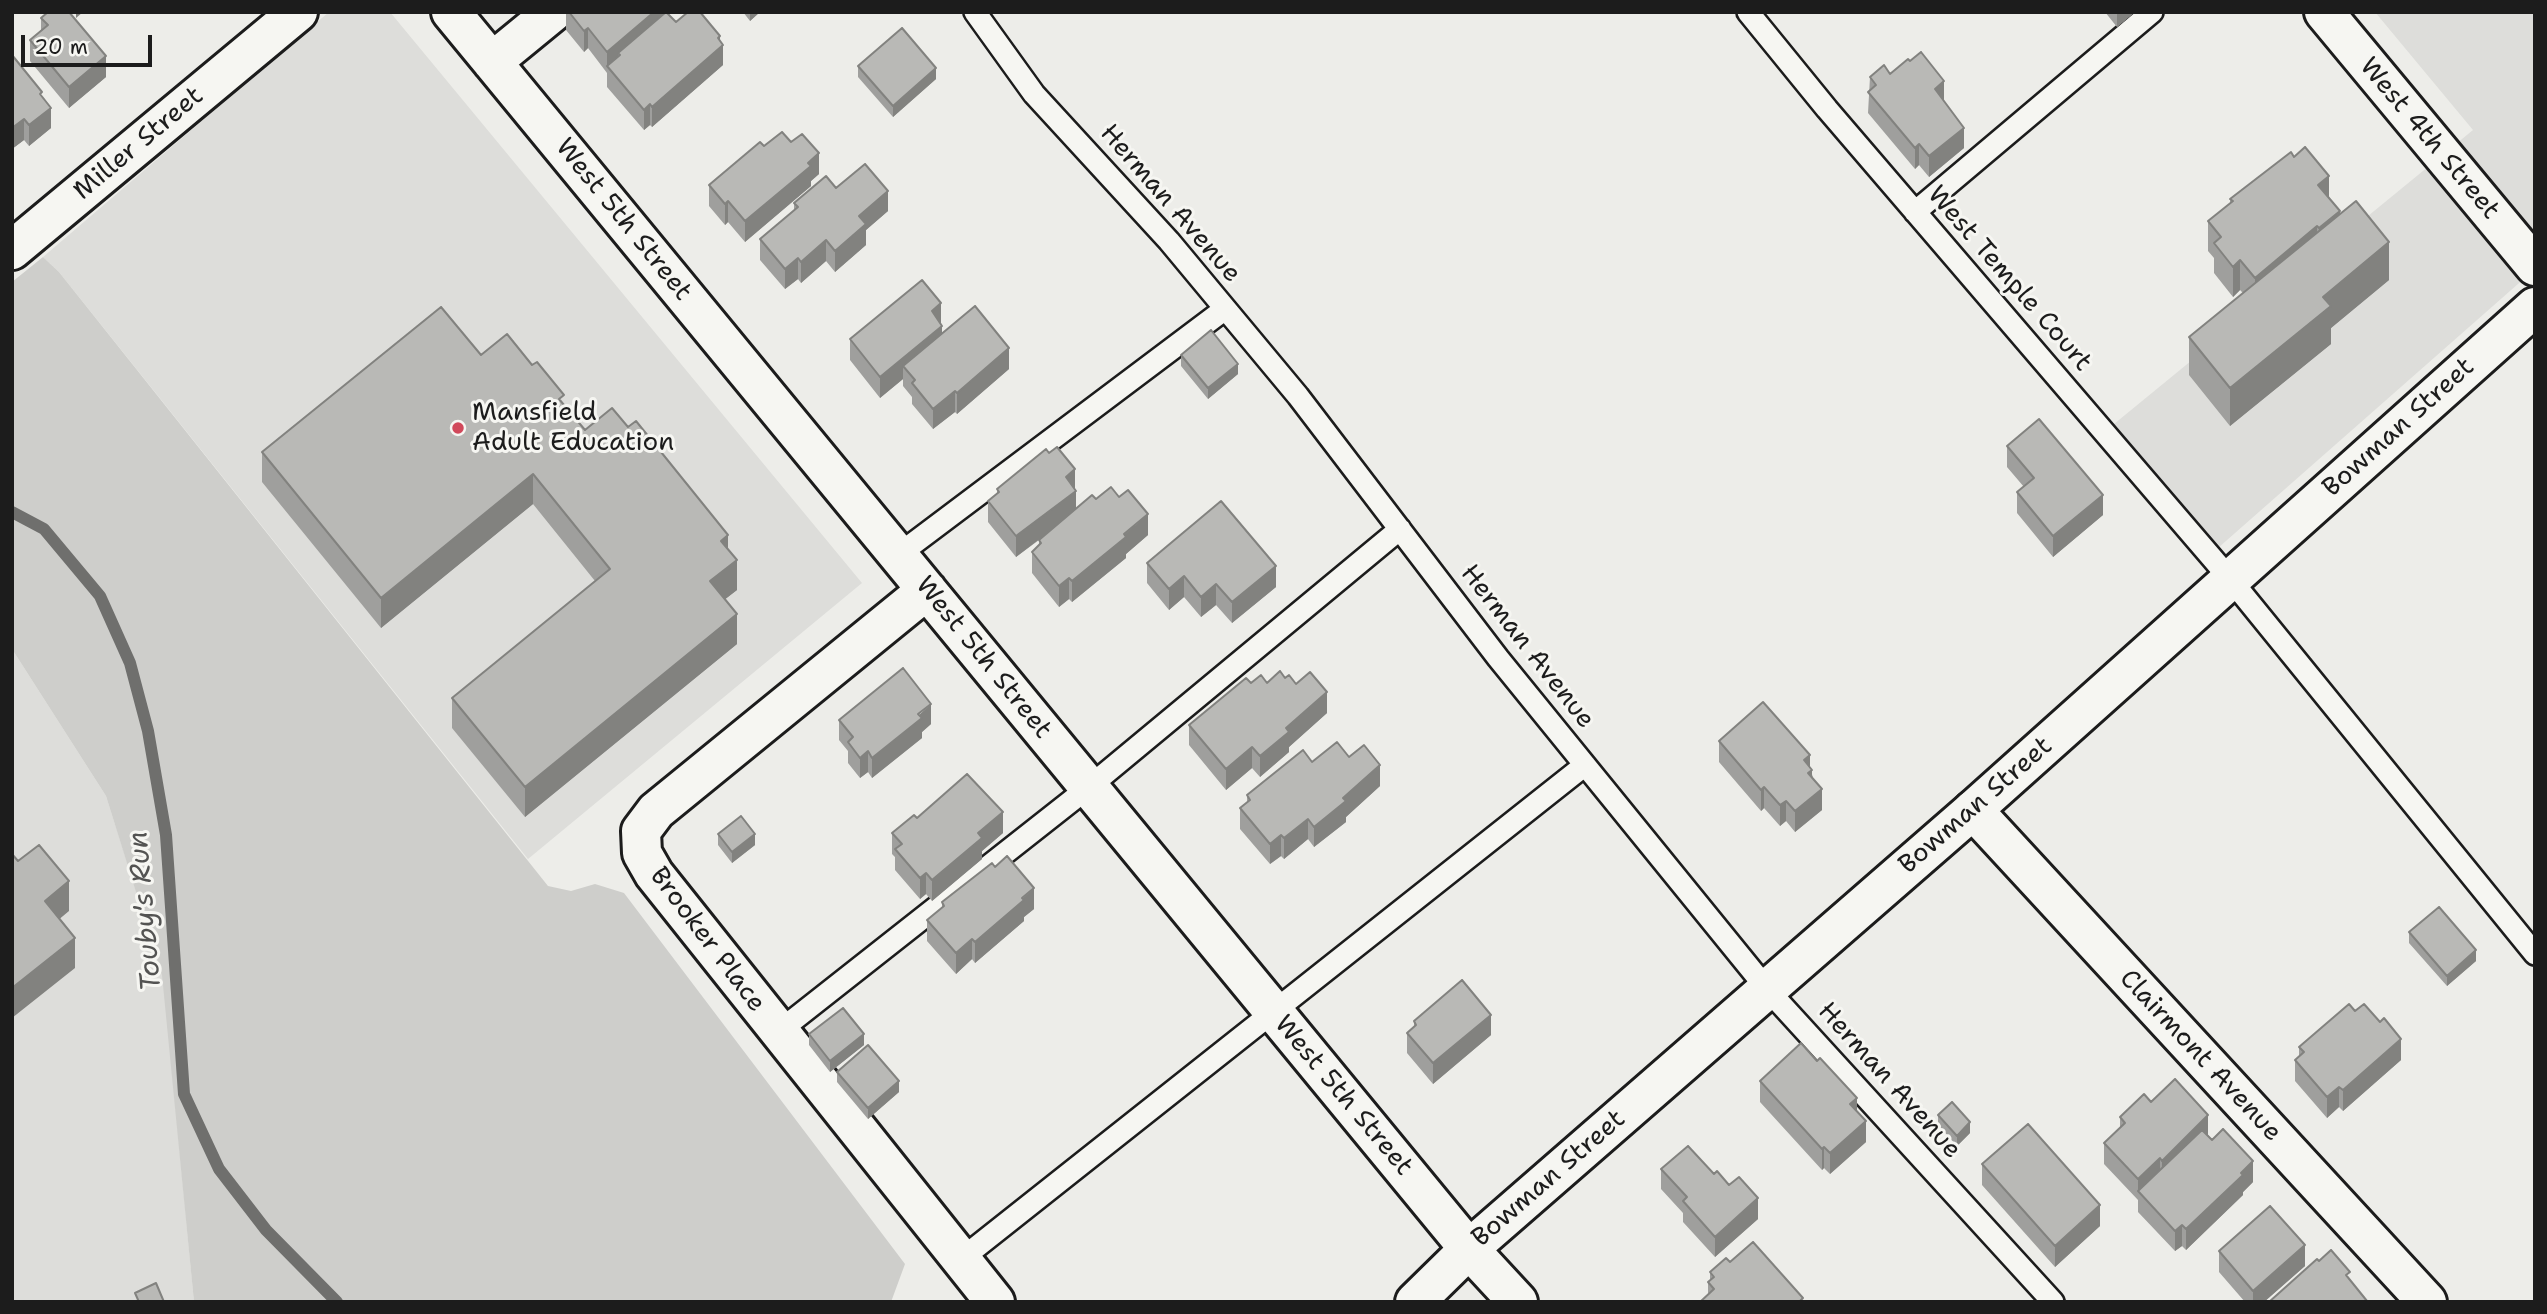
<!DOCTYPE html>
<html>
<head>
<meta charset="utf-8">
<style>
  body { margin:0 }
  #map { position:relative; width:2547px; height:1314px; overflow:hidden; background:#edede9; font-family:"Shantell Sans",sans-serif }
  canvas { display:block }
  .frame { position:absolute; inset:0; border:14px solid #1c1c1c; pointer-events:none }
  .scale { position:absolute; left:21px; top:35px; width:131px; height:32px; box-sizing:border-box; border:4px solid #1c1c1c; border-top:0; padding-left:9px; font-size:21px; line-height:24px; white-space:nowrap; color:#1c1c1c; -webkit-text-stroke:5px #f6f6f2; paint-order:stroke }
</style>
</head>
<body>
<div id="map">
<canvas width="2547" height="1314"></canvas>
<div class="frame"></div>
<div class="scale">20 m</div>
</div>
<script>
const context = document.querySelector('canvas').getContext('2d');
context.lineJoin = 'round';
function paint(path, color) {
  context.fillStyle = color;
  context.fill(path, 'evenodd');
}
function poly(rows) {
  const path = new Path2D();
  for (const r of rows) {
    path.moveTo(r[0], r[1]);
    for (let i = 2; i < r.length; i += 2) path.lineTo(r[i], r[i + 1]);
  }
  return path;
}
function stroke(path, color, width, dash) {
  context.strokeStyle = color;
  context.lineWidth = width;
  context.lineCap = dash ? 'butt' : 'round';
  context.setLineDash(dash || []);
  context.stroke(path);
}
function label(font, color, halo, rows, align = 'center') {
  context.font = font + ' "Shantell Sans",sans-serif';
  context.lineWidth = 6;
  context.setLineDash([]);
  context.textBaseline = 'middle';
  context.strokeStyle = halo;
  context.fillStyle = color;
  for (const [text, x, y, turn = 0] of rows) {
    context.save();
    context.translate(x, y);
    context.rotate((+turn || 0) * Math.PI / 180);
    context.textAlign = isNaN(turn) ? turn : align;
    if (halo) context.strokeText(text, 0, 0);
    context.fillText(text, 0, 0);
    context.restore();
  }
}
const built = poly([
  [329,12,390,12,862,583,528,859,59,272,43,257],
  [2375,12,2535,12,2535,269,2218,548,2114,424,2473,130],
  [12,649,106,796,163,975,194,1302,12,1302]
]);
const green = poly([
  [43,257,59,272,548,886,571,891,595,884,624,893,905,1264,891,1302,194,1302,162,975,106,796,12,649,12,282]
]);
const stream = poly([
  [12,512,44,529,100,596,130,663,148,731,166,835,184,1094,219,1169,266,1230,337,1302]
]);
const service = poly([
  [975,12,1034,94,1169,241,1298,396,1498,658,1767,989,2053,1302],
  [1748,12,1827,109,2231,580,2535,954],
  [1915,212,2152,12],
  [898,555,1225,309],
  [778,1032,1089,787,1400,529],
  [960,1260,1585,765]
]);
const minor = poly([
  [451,12,1469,1249,1518,1302],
  [492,62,553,12],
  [12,250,298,12],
  [927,590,656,811,641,831,642,853,654,874,995,1302],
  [1973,810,2427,1302]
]);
const tertiary = poly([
  [1415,1302,1469,1249,1973,810,2535,307]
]);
const secondary = poly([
  [2324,12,2535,266]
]);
const wall = poly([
  [566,12,665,12,676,22,720,41,723,65,652,127,650,125,644,130,607,87,607,73,588,48,584,52,566,30],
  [743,12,760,12,750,21],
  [2105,12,2135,12,2117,27],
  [41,18,106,77,69,108,30,61,30,40,41,30],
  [12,55,42,97,51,128,29,146,24,140,12,149],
  [858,66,936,79,893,117,858,77],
  [1890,74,1944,101,1964,148,1929,177,1919,165,1915,169,1868,113,1870,77],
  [764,146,819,174,811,181,811,186,745,242,728,222,725,225,709,206,709,185],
  [836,188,888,211,866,230,866,245,835,272,826,261,801,283,798,279,785,289,760,260,760,239,794,211,794,203],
  [2329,198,2389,280,2331,328,2331,344,2230,426,2189,375,2189,337,2243,293,2240,290,2233,297,2214,273,2214,258,2208,251,2208,221,2230,203,2230,199],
  [941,324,942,333,1009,369,957,414,955,412,933,429,912,404,912,397,903,386,903,379,880,398,850,360,850,339],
  [481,355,564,404,585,430,728,549,737,590,725,599,737,644,525,817,452,728,452,698,595,581,533,504,381,628,262,482,262,452],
  [1181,355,1238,374,1208,399,1181,366],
  [2007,446,2103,515,2053,557,2017,513,2017,492,2024,487,2007,467],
  [997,489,1075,489,1076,508,1096,499,1148,535,1126,554,1126,558,1072,602,1069,599,1059,607,1032,573,1032,552,1039,546,1039,540,1016,557,988,522,988,501,997,494],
  [1147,563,1276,587,1232,623,1216,605,1201,617,1184,597,1169,610,1147,583],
  [1285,678,1296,684,1327,713,1289,747,1289,752,1260,777,1252,768,1226,790,1189,745,1189,725,1251,683,1267,683],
  [839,720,931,724,922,732,922,738,872,778,868,772,860,778,848,763,848,751,839,740],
  [1719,741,1810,767,1822,810,1795,832,1786,821,1780,826,1764,808,1761,811,1719,762],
  [1349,757,1380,786,1346,817,1346,822,1314,847,1308,839,1284,859,1281,856,1270,864,1240,829,1240,808,1247,802,1247,795,1312,762],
  [917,818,1003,833,982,851,982,859,932,901,926,894,920,899,895,870,895,857,892,854,892,833],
  [718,834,755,845,732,863,718,845],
  [942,902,1034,909,1024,917,1024,921,975,963,972,959,956,974,927,941,927,920,942,908],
  [2409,932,2476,961,2447,986,2409,943],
  [2355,1011,2401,1060,2343,1111,2339,1107,2327,1118,2295,1081,2295,1060,2299,1056,2299,1047],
  [1414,1021,1491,1035,1433,1084,1407,1053,1407,1033,1414,1027],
  [809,1034,864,1045,830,1072,809,1045],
  [837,1072,899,1092,868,1119,837,1082],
  [1760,1081,1857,1111,1866,1142,1830,1174,1824,1168,1822,1170,1760,1102],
  [2151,1102,2208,1135,2253,1182,2243,1192,2243,1195,2186,1250,2182,1246,2175,1251,2138,1212,2138,1200,2104,1164,2104,1143,2120,1128,2120,1117],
  [1938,1115,1970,1133,1957,1146,1938,1125],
  [1982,1164,2100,1226,2055,1267,1982,1185],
  [1661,1169,1714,1174,1758,1219,1715,1257,1683,1222,1683,1213,1661,1189],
  [2219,1251,2305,1266,2264,1302,2245,1302,2219,1272],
  [1730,1262,1803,1302,1708,1294,1708,1282,1710,1281,1710,1272]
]);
const shadedWall = poly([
  [76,12,83,12,76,18],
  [654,12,665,12,665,24,618,53,618,64,607,67,607,52],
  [750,12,760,12,750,21],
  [2117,12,2135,12,2117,27],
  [588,28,588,48,584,52,584,31],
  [720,36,720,47,723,45,723,65,652,127,652,107],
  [106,56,106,77,69,108,69,87],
  [936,68,936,79,893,117,893,106],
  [1944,81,1944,102,1935,89],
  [650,104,650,125,644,130,644,110],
  [51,108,51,128,29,146,29,125],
  [24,119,24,140,12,149,12,128],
  [1964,128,1964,148,1929,177,1929,156],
  [1919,144,1919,165,1915,169,1915,148],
  [819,153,819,174,811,181,811,186,745,242,745,221],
  [2329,176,2329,206,2318,185],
  [888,191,888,211,866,230,866,245,835,272,835,251,859,216],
  [728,201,728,222,725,225,725,204],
  [2340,211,2340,241,2319,258,2319,228],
  [2317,226,2317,256,2255,308,2255,278],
  [826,240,826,261,801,283,801,262],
  [2389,242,2389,280,2331,328,2331,344,2230,426,2230,388,2323,297],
  [798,258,798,279,785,289,785,269],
  [2240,260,2240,290,2233,297,2233,267],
  [941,303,941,324,932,311],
  [942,326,942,346,903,366,903,379,880,398,880,377],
  [1009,348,1009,369,957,414,957,393],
  [1238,364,1238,374,1208,399,1208,388],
  [955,391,955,412,933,429,933,409],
  [1075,469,1075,490,1066,477],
  [533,474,533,504,381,628,381,598],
  [1076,491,1076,511,1016,557,1016,536],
  [2103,495,2103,515,2053,557,2053,536],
  [1148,514,1148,535,1126,554,1126,558,1072,602,1072,581],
  [728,535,728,565,721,541],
  [737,560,737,590,710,611,710,581],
  [1276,566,1276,587,1232,623,1232,602],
  [1184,576,1184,597,1169,610,1169,589],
  [1069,578,1069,599,1059,607,1059,586],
  [1216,584,1216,605,1201,617,1201,597],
  [737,614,737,644,525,817,525,787],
  [1327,692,1327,713,1289,747,1289,752,1260,777,1260,756,1286,728],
  [931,704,931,724,922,732,922,738,872,778,872,758],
  [1252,747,1252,768,1226,790,1226,769],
  [868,751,868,772,860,778,860,758],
  [1810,755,1810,772,1812,770,1812,790,1804,760],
  [1380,765,1380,786,1346,817,1346,822,1314,847,1314,827,1343,798],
  [1764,787,1764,808,1761,811,1761,790],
  [1822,789,1822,810,1795,832,1795,811],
  [1786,801,1786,821,1780,826,1780,805],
  [1003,812,1003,833,982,851,982,859,932,901,932,880,978,833],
  [1308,819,1308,839,1284,859,1284,838],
  [755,834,755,845,732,863,732,852],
  [1281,835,1281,856,1270,864,1270,844],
  [926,873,926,894,920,899,920,878],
  [69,881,69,911,45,931,45,901],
  [1034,888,1034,909,1024,917,1024,921,975,963,975,942],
  [75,938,75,968,12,1018,12,988],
  [972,939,972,959,956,974,956,953],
  [2476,950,2476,961,2447,986,2447,976],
  [1491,1015,1491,1035,1433,1084,1433,1063],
  [864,1034,864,1045,830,1072,830,1061],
  [2401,1039,2401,1060,2343,1111,2343,1090],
  [899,1081,899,1092,868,1119,868,1108],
  [2339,1087,2339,1107,2327,1118,2327,1097],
  [1857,1098,1857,1119,1850,1104],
  [2208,1115,2208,1135,2162,1182,2162,1161],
  [1866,1121,1866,1142,1830,1174,1830,1153],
  [1970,1122,1970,1133,1957,1146,1957,1136],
  [1824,1147,1824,1168,1822,1170,1822,1149],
  [2160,1158,2160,1179,2138,1191,2138,1179],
  [2253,1161,2253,1182,2243,1192,2243,1195,2186,1250,2186,1229],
  [1758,1198,1758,1219,1715,1257,1715,1237],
  [2100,1205,2100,1226,2055,1267,2055,1246],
  [2182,1225,2182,1246,2175,1251,2175,1231],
  [2305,1245,2305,1266,2264,1302,2253,1302,2253,1291]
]);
const building = poly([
  [48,12,69,12,106,56,69,87,30,40,48,25,41,18,48,12],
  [569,12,654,12,607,52,588,28,584,31,569,12],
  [666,12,676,22,688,12,700,12,720,36,718,38,723,45,652,107,650,104,644,110,607,66,620,55,618,53,666,12],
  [902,28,936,68,893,106,858,66,902,28],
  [1921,52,1944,81,1935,89,1964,128,1929,156,1919,144,1915,148,1868,92,1876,85,1870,77,1884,65,1890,74,1908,59,1910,61,1921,52],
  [12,55,42,92,40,94,51,108,29,125,24,119,12,128,12,55],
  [782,132,791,142,802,134,819,153,808,163,811,166,745,221,728,201,725,204,709,185,760,142,764,146,782,132],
  [2305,147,2329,176,2318,185,2340,211,2319,228,2317,226,2255,278,2240,260,2233,267,2214,243,2221,237,2208,221,2233,201,2230,199,2291,152,2294,157,2305,147],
  [865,164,888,191,859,216,866,224,835,251,826,240,801,262,798,258,785,269,760,239,798,207,794,203,826,176,836,188,865,164],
  [2356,201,2389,242,2323,297,2331,306,2230,388,2189,337,2356,201],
  [922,280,941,303,932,311,942,326,880,377,850,339,922,280],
  [975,306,1009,348,957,393,955,391,933,409,912,383,915,380,903,366,975,306],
  [441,307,481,355,507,334,532,365,537,362,564,395,559,399,585,430,612,408,628,427,636,421,728,535,721,541,737,560,710,581,737,614,525,787,452,698,610,569,533,474,381,598,262,452,441,307],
  [1211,330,1238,364,1208,388,1181,355,1211,330],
  [2039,419,2103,495,2053,536,2017,492,2034,478,2007,446,2039,419],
  [1057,447,1075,469,1066,477,1076,491,1016,536,988,501,999,492,997,489,1046,449,1049,453,1057,447],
  [1111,487,1119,497,1128,490,1148,514,1124,534,1126,537,1072,581,1069,578,1059,586,1032,552,1041,543,1039,540,1092,495,1096,499,1111,487],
  [1221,501,1276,566,1232,602,1216,584,1201,597,1184,576,1169,589,1147,563,1221,501],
  [903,668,931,704,918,714,922,718,872,758,868,751,860,758,848,742,853,737,839,720,903,668],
  [1280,671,1285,678,1289,675,1296,684,1310,672,1327,692,1286,728,1289,732,1260,756,1252,747,1226,769,1189,725,1246,678,1251,683,1261,675,1267,683,1280,671],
  [1763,702,1810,755,1804,760,1812,770,1808,773,1822,789,1795,811,1786,801,1780,805,1764,787,1761,790,1719,741,1763,702],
  [1337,742,1349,757,1364,745,1380,765,1343,798,1346,801,1314,827,1308,819,1284,838,1281,835,1270,844,1240,808,1250,800,1247,795,1303,750,1312,762,1337,742],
  [967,774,1003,812,978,833,982,838,932,880,926,873,920,878,895,849,902,844,892,833,914,815,917,818,967,774],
  [741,816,755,834,732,852,718,834,741,816],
  [39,845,69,881,45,901,75,938,12,988,12,854,18,861,39,845],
  [1007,856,1034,888,1022,898,1024,900,975,942,972,939,956,953,927,920,944,906,942,902,992,863,995,867,1007,856],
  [2439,907,2476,950,2447,976,2409,932,2439,907],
  [1462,980,1491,1015,1433,1063,1407,1033,1416,1025,1414,1021,1462,980],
  [2349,1004,2355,1011,2364,1004,2380,1022,2384,1018,2401,1039,2343,1090,2339,1087,2327,1097,2295,1060,2304,1052,2299,1047,2349,1004],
  [843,1008,864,1034,830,1061,809,1034,843,1008],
  [1801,1043,1817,1061,1820,1058,1857,1098,1850,1104,1866,1121,1830,1153,1824,1147,1822,1149,1760,1081,1801,1043],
  [868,1045,899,1081,868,1108,837,1072,868,1045],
  [2175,1079,2208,1115,2162,1161,2160,1158,2138,1179,2104,1143,2125,1123,2120,1117,2144,1094,2151,1102,2175,1079],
  [1952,1102,1970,1122,1957,1136,1938,1115,1952,1102],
  [2028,1124,2100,1205,2055,1246,1982,1164,2028,1124],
  [2223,1129,2253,1161,2241,1173,2243,1175,2186,1229,2182,1225,2175,1231,2138,1191,2202,1130,2212,1140,2223,1129],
  [1688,1146,1714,1174,1717,1171,1729,1185,1739,1177,1758,1198,1715,1237,1683,1201,1687,1197,1661,1169,1688,1146],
  [2270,1206,2305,1245,2253,1291,2219,1251,2270,1206],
  [1753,1242,1803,1298,1799,1302,1700,1302,1714,1289,1708,1282,1714,1277,1710,1272,1726,1258,1730,1262,1753,1242],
  [2331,1250,2350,1272,2346,1275,2367,1301,2366,1302,2269,1302,2317,1259,2319,1261,2331,1250],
  [156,1283,164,1302,139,1302,135,1293,156,1283]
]);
const markers = [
  [458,428,7,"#d1495b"]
];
const streetNames = [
  ["West 4th Street",2429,139,50],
  ["Miller Street",139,144,-40],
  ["Herman Avenue",1170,204,49],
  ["West 5th Street",623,220,51],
  ["West Temple Court",2009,279,49],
  ["Bowman Street",2399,428,-42],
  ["Herman Avenue",1527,647,52],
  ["West 5th Street",983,658,51],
  ["Bowman Street",1976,806,-41],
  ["Brooker Place",707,940,53],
  ["Clairmont Avenue",2200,1056,47],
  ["Herman Avenue",1889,1081,48],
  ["West 5th Street",1343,1096,50],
  ["Bowman Street",1549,1179,-41]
];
const poiNames = [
  ["Mansfield",472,413],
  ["Adult Education",472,443]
];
const waterNames = [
  ["Touby's Run",146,911,-95]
];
paint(built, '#ddddda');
paint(green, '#cececb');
stroke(stream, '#6f6f6d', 12);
stroke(service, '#1c1c1c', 26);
stroke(minor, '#1c1c1c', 44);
stroke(tertiary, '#1c1c1c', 44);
stroke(secondary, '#1c1c1c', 44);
stroke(service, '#f6f6f2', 21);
stroke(minor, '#f6f6f2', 38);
stroke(tertiary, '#f6f6f2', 38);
stroke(secondary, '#f6f6f2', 38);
paint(wall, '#9f9f9d');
paint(shadedWall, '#82827f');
paint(building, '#b9b9b6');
stroke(building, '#82827f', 2);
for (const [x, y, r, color] of markers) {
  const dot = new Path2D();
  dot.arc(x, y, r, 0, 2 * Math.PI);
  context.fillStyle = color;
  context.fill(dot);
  stroke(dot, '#f6f6f2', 2.5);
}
label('26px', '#1c1c1c', '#f6f6f2', streetNames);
label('26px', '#1c1c1c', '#f6f6f2', poiNames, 'left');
label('italic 28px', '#535352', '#f6f6f2', waterNames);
</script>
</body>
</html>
